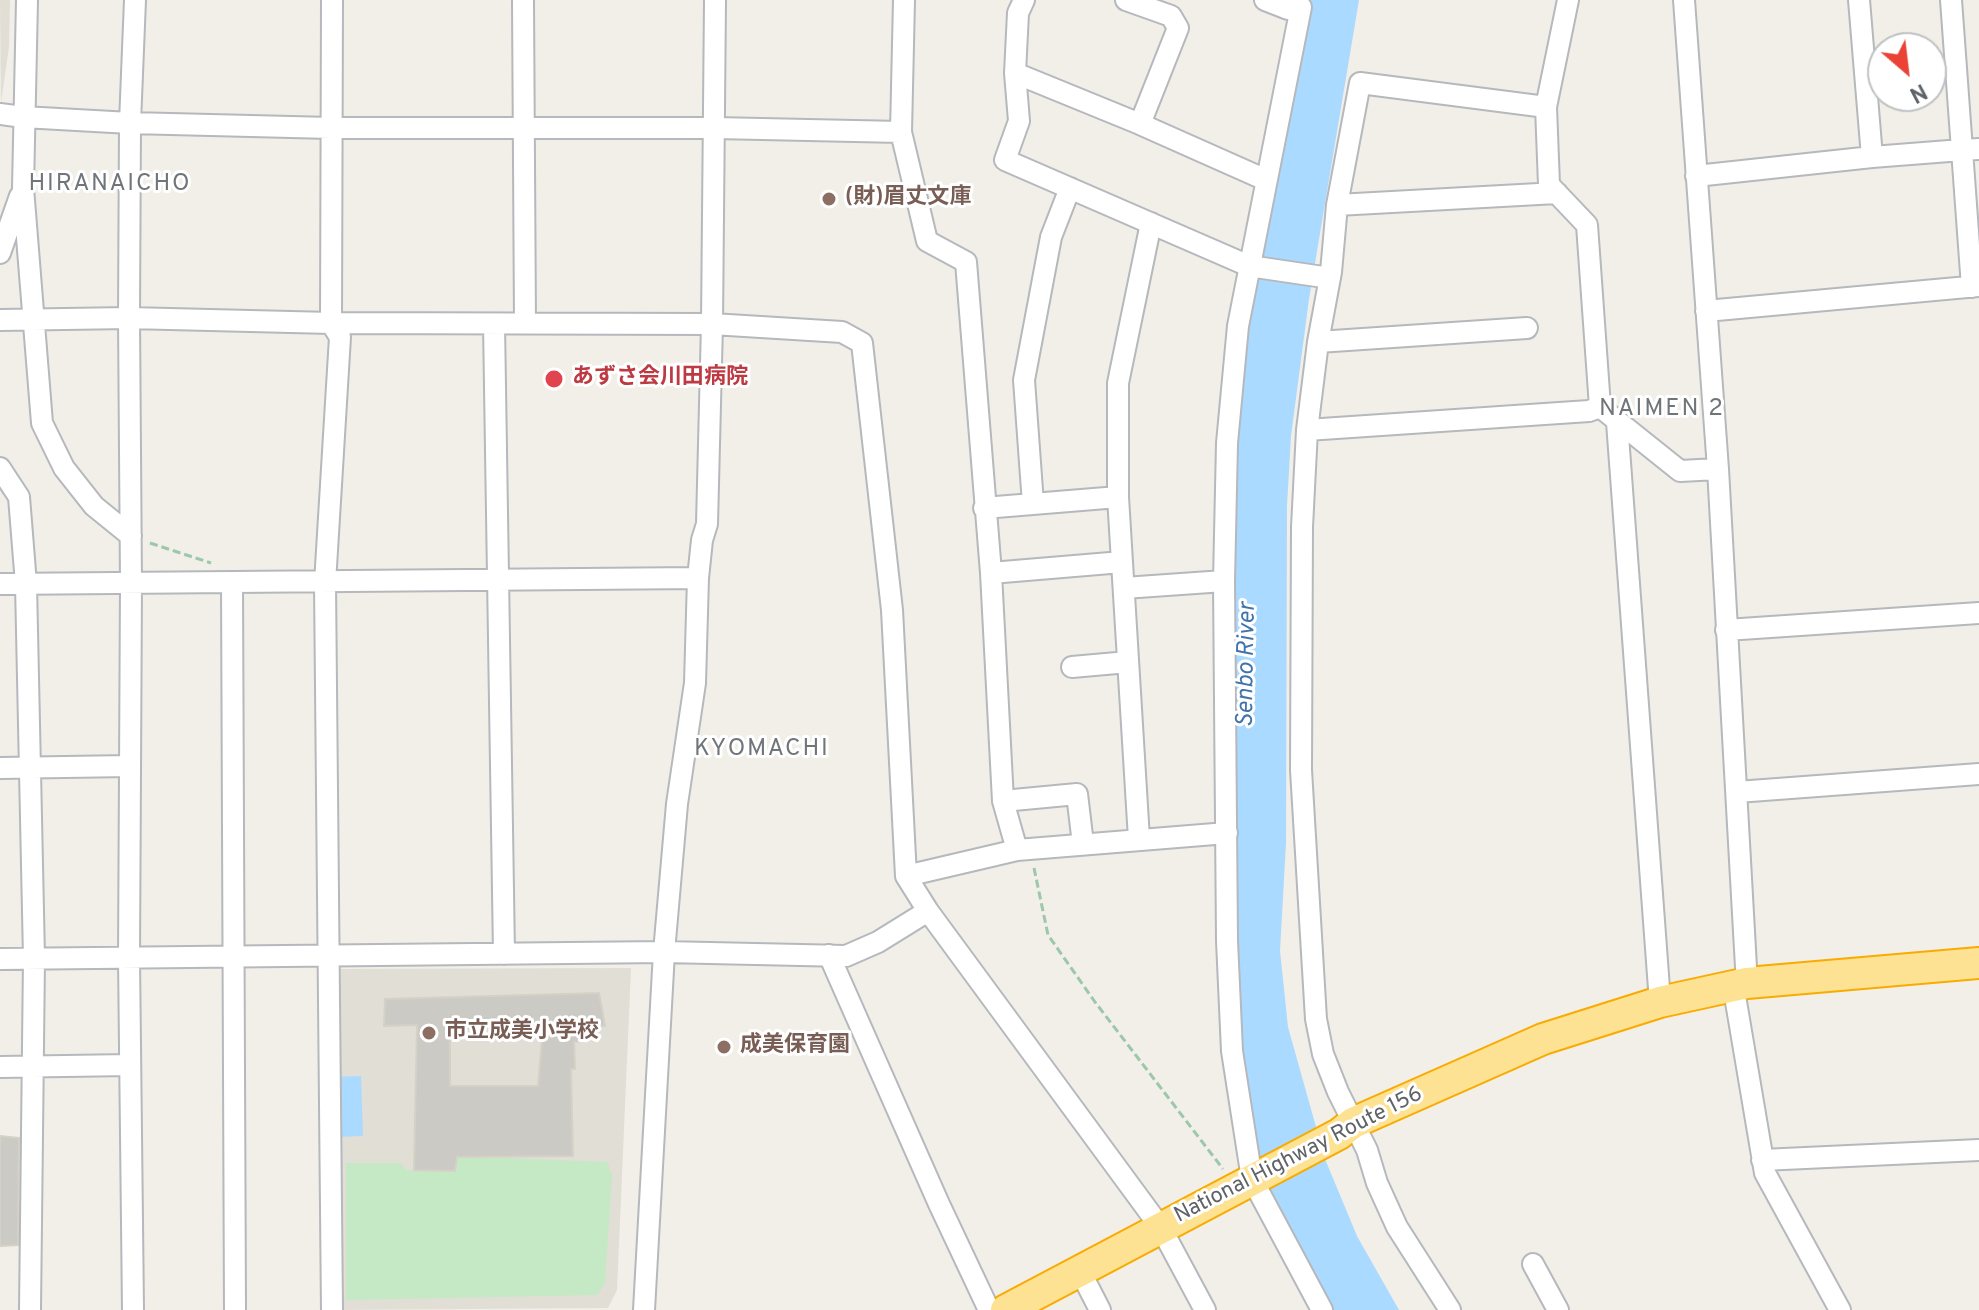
<!DOCTYPE html>
<html>
<head>
<meta charset="utf-8">
<style>
  body { margin:0 }
  #map { position:relative; width:1979px; height:1310px; overflow:hidden; background:#f1efe8; font-family:Overpass,sans-serif }
  canvas { display:block }
  .north { position:absolute; left:1867px; top:32px; width:80px; height:80px; box-sizing:border-box; background:#fff; border:2px solid #bfc1c3; border-radius:50%; rotate:152deg; font-size:22px; font-weight:700; line-height:32px; text-align:center; color:#5f6368 }
  .north::after { content:''; display:block; margin:auto; width:28px; height:36px; background:#ea4335; clip-path:polygon(50% 0,100% 100%,50% 72%,0 100%) }
</style>
</head>
<body>
<div id="map">
<canvas width="1979" height="1310"></canvas>
<div class="north">N</div>
</div>
<script>
const context = document.querySelector('canvas').getContext('2d');
context.lineJoin = 'round';
function paint(path, color) {
  context.fillStyle = color;
  context.fill(path, 'evenodd');
}
function poly(rows) {
  const path = new Path2D();
  for (const r of rows) {
    path.moveTo(r[0], r[1]);
    for (let i = 2; i < r.length; i += 2) path.lineTo(r[i], r[i + 1]);
  }
  return path;
}
function stroke(path, color, width, dash) {
  context.strokeStyle = color;
  context.lineWidth = width;
  context.lineCap = dash ? 'butt' : 'round';
  context.setLineDash(dash || []);
  context.stroke(path);
}
function label(font, color, halo, rows, align = 'center') {
  context.font = font + ' Overpass,"Noto Sans JP",sans-serif';
  context.lineWidth = 6;
  context.setLineDash([]);
  context.textBaseline = 'middle';
  context.strokeStyle = halo;
  context.fillStyle = color;
  for (const [text, x, y, turn = 0] of rows) {
    context.save();
    context.translate(x, y);
    context.rotate((+turn || 0) * Math.PI / 180);
    context.textAlign = isNaN(turn) ? turn : align;
    if (halo) context.strokeText(text, 0, 0);
    context.fillText(text, 0, 0);
    context.restore();
  }
}
const education = poly([
  [0,0,10,0,9,47,1,103],
  [631,968,617,1290,608,1308,334,1310,330,969]
]);
const green = poly([
  [457,1156,607,1162,612,1175,605,1283,597,1295,346,1300,346,1163,400,1163,406,1170,454,1171]
]);
const water = poly([
  [1308,0,1359,0,1309,299,1291,436,1287,506,1286,843,1280,951,1288,1027,1325,1159,1357,1236,1399,1310,1326,1310,1312,1287,1254,1156,1236,1046,1230,705,1238,401,1253,284],
  [361,1076,363,1136,336,1137,334,1077]
]);
const building = poly([
  [599,993,605,1026,582,1026,581,1041,574,1042,575,1069,571,1069,573,1156,457,1157,455,1171,414,1170,417,1025,384,1026,385,999,599,993],
  [543,1028,538,1086,450,1086,450,1029,543,1028],
  [0,1136,19,1138,18,1245,0,1246,0,1136]
]);
const path = poly([
  [150,543,211,563],
  [1034,868,1048,935,1095,1002,1223,1169]
]);
const minor = poly([
  [27,0,23,188,42,423,64,468,94,506,131,536],
  [332,0,331,323,340,337,325,583,332,1310],
  [523,0,525,323],
  [904,0,901,132,927,241,966,262,991,573,1003,801,1017,850],
  [1024,0,1018,13,1015,73,1019,121,1005,160,1249,266,1330,278],
  [1568,0,1546,107,1549,185,1587,225,1600,407,1680,471,1718,469],
  [1684,0,1718,469,1746,967,1747,983,1734,990,1765,1173,1840,1310],
  [1015,73,1140,124,1178,28,1171,16,1126,0],
  [1546,107,1360,83,1337,205,1557,193],
  [0,114,23,117,130,123,331,128,715,128,901,132],
  [1140,124,1266,180],
  [1872,157,1962,150,1951,0],
  [1696,176,1872,157,1859,0],
  [1337,205,1331,272,1318,342,1527,328],
  [0,253,20,196],
  [1972,287,1962,150,1979,149],
  [1706,311,1979,286],
  [0,320,129,318,331,323,712,324,842,332,862,343,892,610,906,876,928,911,1161,1228,1205,1310],
  [494,324,504,954],
  [1318,342,1307,430,1589,411,1600,407],
  [1617,422,1660,1002],
  [1307,430,1302,527,1301,770,1316,1019,1323,1054,1338,1092,1367,1150,1377,1183,1397,1227,1450,1310],
  [0,468,19,497,26,584,34,958,30,1310],
  [1033,504,1024,380,1051,237,1070,188],
  [984,508,1118,497],
  [991,573,1122,562],
  [1224,581,1227,941,1232,1051,1252,1179,1322,1310],
  [232,583,235,1310],
  [0,584,698,578],
  [1124,588,1224,581,1227,443,1238,326,1301,7,1288,9,1265,0],
  [1726,630,1979,613],
  [1072,667,1128,662],
  [0,768,130,766],
  [1737,792,1979,774],
  [1003,801,1077,794,1083,844],
  [1139,839,1118,497,1118,383,1151,223],
  [906,876,1017,850,1227,833],
  [829,955,939,1204,989,1310],
  [0,959,664,952,846,956,878,942,928,911],
  [0,1067,130,1065],
  [1762,1160,1979,1150],
  [1533,1264,1558,1310],
  [1080,1271,1100,1310],
  [133,1310,129,958,131,584,129,318,130,123,135,0],
  [644,1310,664,952,677,804,695,683,698,578,702,540,707,524,712,324,715,0]
]);
const highway = poly([
  [1006,1310,1339,1134,1353,1123,1543,1039,1660,1002,1747,983,1979,963]
]);
const markers = [
  [829,199,8,"#8d6e63"],
  [554,379,10,"#e0444e"],
  [429,1033,8,"#8d6e63"],
  [724,1047,8,"#8d6e63"]
];
const educationNames = [
  ["(財)眉丈文庫",845,199],
  ["市立成美小学校",445,1033],
  ["成美保育園",740,1047]
];
const healthNames = [
  ["あずさ会川田病院",572,379]
];
const streetNames = [
  ["National Highway Route 156",1299,1156,-27]
];
const neighbourhoodNames = [
  ["HIRANAICHO",110,185],
  ["NAIMEN 2",1662,410],
  ["KYOMACHI",762,750]
];
const waterNames = [
  ["Senbo River",1248,665,-89]
];
paint(education, '#e1ded6');
paint(green, '#c5e8c5');
paint(water, '#aadaff');
paint(building, '#cccac5');
stroke(building, '#d6d1c6', 2);
stroke(minor, '#b5b8bc', 24);
stroke(highway, '#f9ab00', 34);
stroke(path, '#9cc7a9', 3, [8, 4]);
stroke(minor, '#fff', 20);
stroke(highway, '#fde293', 30);
for (const [x, y, r, color] of markers) {
  const dot = new Path2D();
  dot.arc(x, y, r, 0, 2 * Math.PI);
  context.fillStyle = color;
  context.fill(dot);
  stroke(dot, '#fff', 3);
}
label('bold 22px', '#785e54', '#fff', educationNames, 'left');
label('bold 22px', '#be3a42', '#fff', healthNames, 'left');
label('22px', '#5f6368', '#fff', streetNames);
context.letterSpacing = '2px';
label('24px', '#70757a', '#fff', neighbourhoodNames);
context.letterSpacing = '0px';
label('italic 24px', '#4174aa', '#fff', waterNames);
</script>
</body>
</html>
